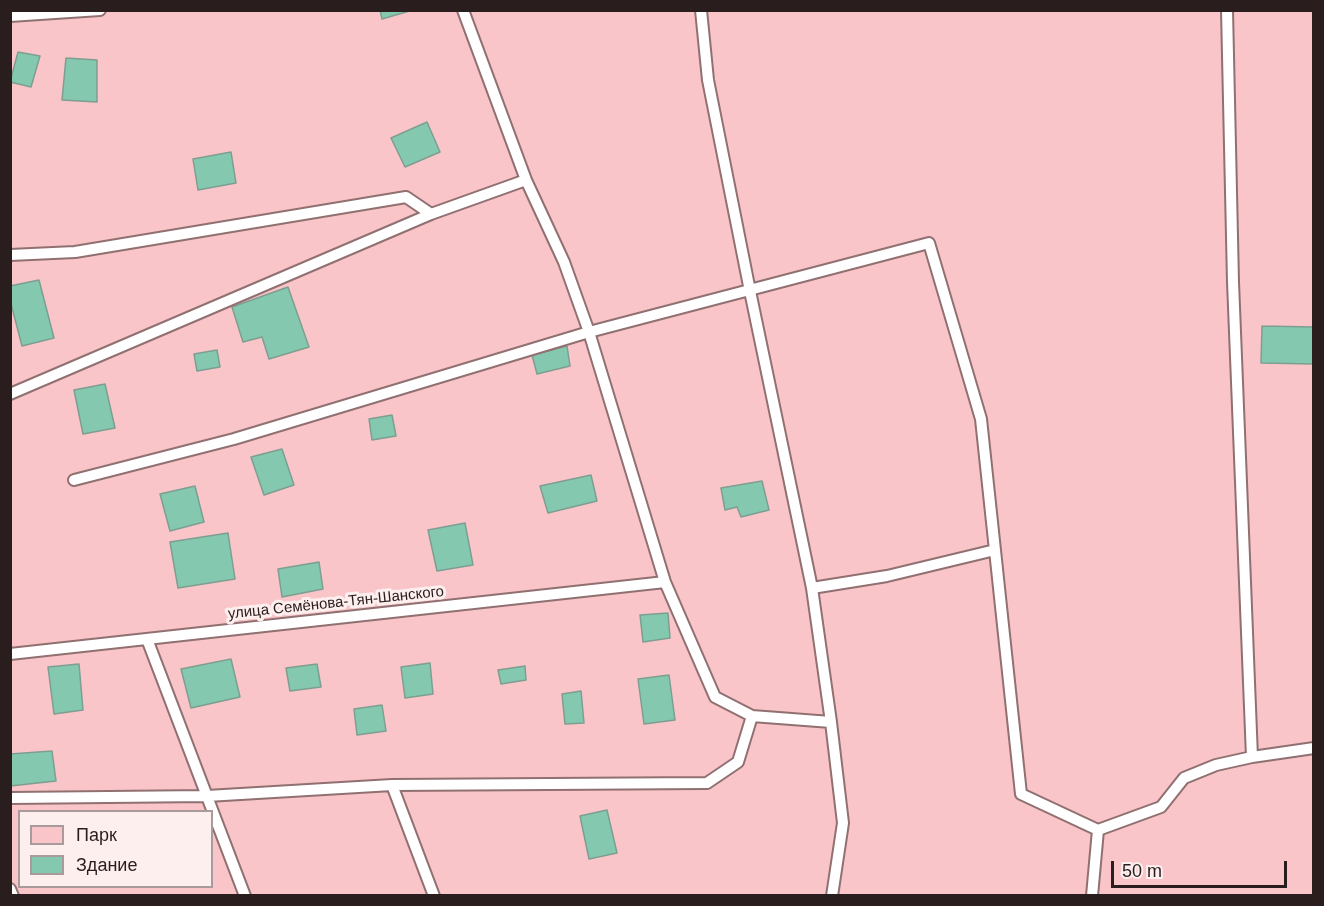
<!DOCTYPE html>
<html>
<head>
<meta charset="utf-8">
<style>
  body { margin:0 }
  #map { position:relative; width:1324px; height:906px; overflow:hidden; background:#feefef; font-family:Arial,sans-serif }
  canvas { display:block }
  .frame { position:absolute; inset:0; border:12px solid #2a1d1d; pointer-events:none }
  .legend { position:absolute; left:18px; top:810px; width:195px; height:78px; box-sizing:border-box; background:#feefef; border:2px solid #a99b9b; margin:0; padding:8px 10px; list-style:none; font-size:18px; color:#2a1d1d }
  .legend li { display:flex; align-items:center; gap:12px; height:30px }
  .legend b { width:30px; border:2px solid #a99b9b }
  .scale { position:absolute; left:1111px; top:861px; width:176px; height:27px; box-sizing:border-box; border:3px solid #2a1d1d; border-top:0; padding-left:8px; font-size:18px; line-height:21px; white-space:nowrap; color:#2a1d1d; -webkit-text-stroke:4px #feefef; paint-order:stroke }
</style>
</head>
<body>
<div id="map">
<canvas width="1324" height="906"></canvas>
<div class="frame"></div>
<ul class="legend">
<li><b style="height:16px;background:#f9c5c8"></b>Парк</li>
<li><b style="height:16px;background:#84c9af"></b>Здание</li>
</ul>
<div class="scale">50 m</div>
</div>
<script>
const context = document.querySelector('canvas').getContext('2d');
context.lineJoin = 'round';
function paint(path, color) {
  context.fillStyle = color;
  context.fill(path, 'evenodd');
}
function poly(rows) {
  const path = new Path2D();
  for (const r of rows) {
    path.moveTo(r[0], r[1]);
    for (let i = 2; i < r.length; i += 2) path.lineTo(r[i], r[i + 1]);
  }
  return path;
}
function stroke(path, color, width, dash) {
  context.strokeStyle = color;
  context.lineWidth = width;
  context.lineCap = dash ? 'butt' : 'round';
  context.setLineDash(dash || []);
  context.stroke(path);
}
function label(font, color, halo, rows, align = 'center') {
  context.font = font + ' Arial,sans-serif';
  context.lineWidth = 6;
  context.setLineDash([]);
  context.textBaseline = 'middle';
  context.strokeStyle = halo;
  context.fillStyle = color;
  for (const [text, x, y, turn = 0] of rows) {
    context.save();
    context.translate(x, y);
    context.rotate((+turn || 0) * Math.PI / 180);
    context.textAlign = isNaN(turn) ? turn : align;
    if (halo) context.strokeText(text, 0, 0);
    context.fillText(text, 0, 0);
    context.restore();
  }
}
const green = poly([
  [10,11,1313,11,1313,895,11,895],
  [20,812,212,812,212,886,20,886]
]);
const building = poly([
  [380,10,413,10,382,19,380,10],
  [18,52,40,56,31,87,10,82,18,52],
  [66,58,97,60,97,102,62,100,66,58],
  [427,122,440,152,405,167,391,138,427,122],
  [231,152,236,183,198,190,193,159,231,152],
  [39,280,54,338,22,346,10,300,10,286,39,280],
  [288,287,309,347,269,359,262,337,243,342,232,307,288,287],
  [1262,326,1314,327,1314,364,1261,363,1262,326],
  [567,346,570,366,537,374,532,355,567,346],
  [217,350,220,367,197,371,194,354,217,350],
  [105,384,115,428,83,434,74,390,105,384],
  [392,415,396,436,372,440,369,419,392,415],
  [282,449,294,485,264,495,251,457,282,449],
  [591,475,597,501,548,513,540,486,591,475],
  [762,481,769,510,741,517,737,507,725,510,721,488,762,481],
  [195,486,204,522,170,531,160,494,195,486],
  [465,523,473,565,437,571,428,530,465,523],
  [228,533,235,579,178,588,170,542,228,533],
  [319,562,323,589,282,597,278,569,319,562],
  [668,613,670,638,643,642,640,615,668,613],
  [231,659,240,697,191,708,181,669,231,659],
  [430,663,433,694,405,698,401,667,430,663],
  [79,664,83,710,54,714,48,667,79,664],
  [317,664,321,687,290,691,286,668,317,664],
  [525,666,526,680,501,684,498,670,525,666],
  [669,675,675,720,644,724,638,679,669,675],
  [581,691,584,723,565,724,562,694,581,691],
  [382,705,386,731,357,735,354,709,382,705],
  [52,751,56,781,10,786,10,754,52,751],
  [607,810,617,853,589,859,580,816,607,810]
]);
const service = poly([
  [463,10,526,180,564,262,589,332,665,582,715,697,752,716,831,722],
  [701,10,708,80,750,291,812,588,831,722,843,823,832,896],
  [1227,10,1233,282,1252,757],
  [10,16,100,10],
  [10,255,75,252,406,197,431,214],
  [10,394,431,214,526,180],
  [74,480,234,439,589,332,929,243,981,419,1021,794,1098,830],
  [812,588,887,576,995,550],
  [147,639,245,896],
  [10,654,665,582],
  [392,785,434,896],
  [10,798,207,796,392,785,707,783,738,762,752,716],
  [10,889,13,896],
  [1092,896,1098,830,1161,807,1184,778,1216,765,1252,757,1314,748]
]);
const streetNames = [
  ["улица Семёнова-Тян-Шанского",336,603,-6]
];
paint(green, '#f9c5c8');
paint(building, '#84c9af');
stroke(building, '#7d9e91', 1.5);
stroke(service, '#907071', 14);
stroke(service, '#fff', 10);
label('15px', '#2a1d1d', '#feefef', streetNames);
</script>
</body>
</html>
